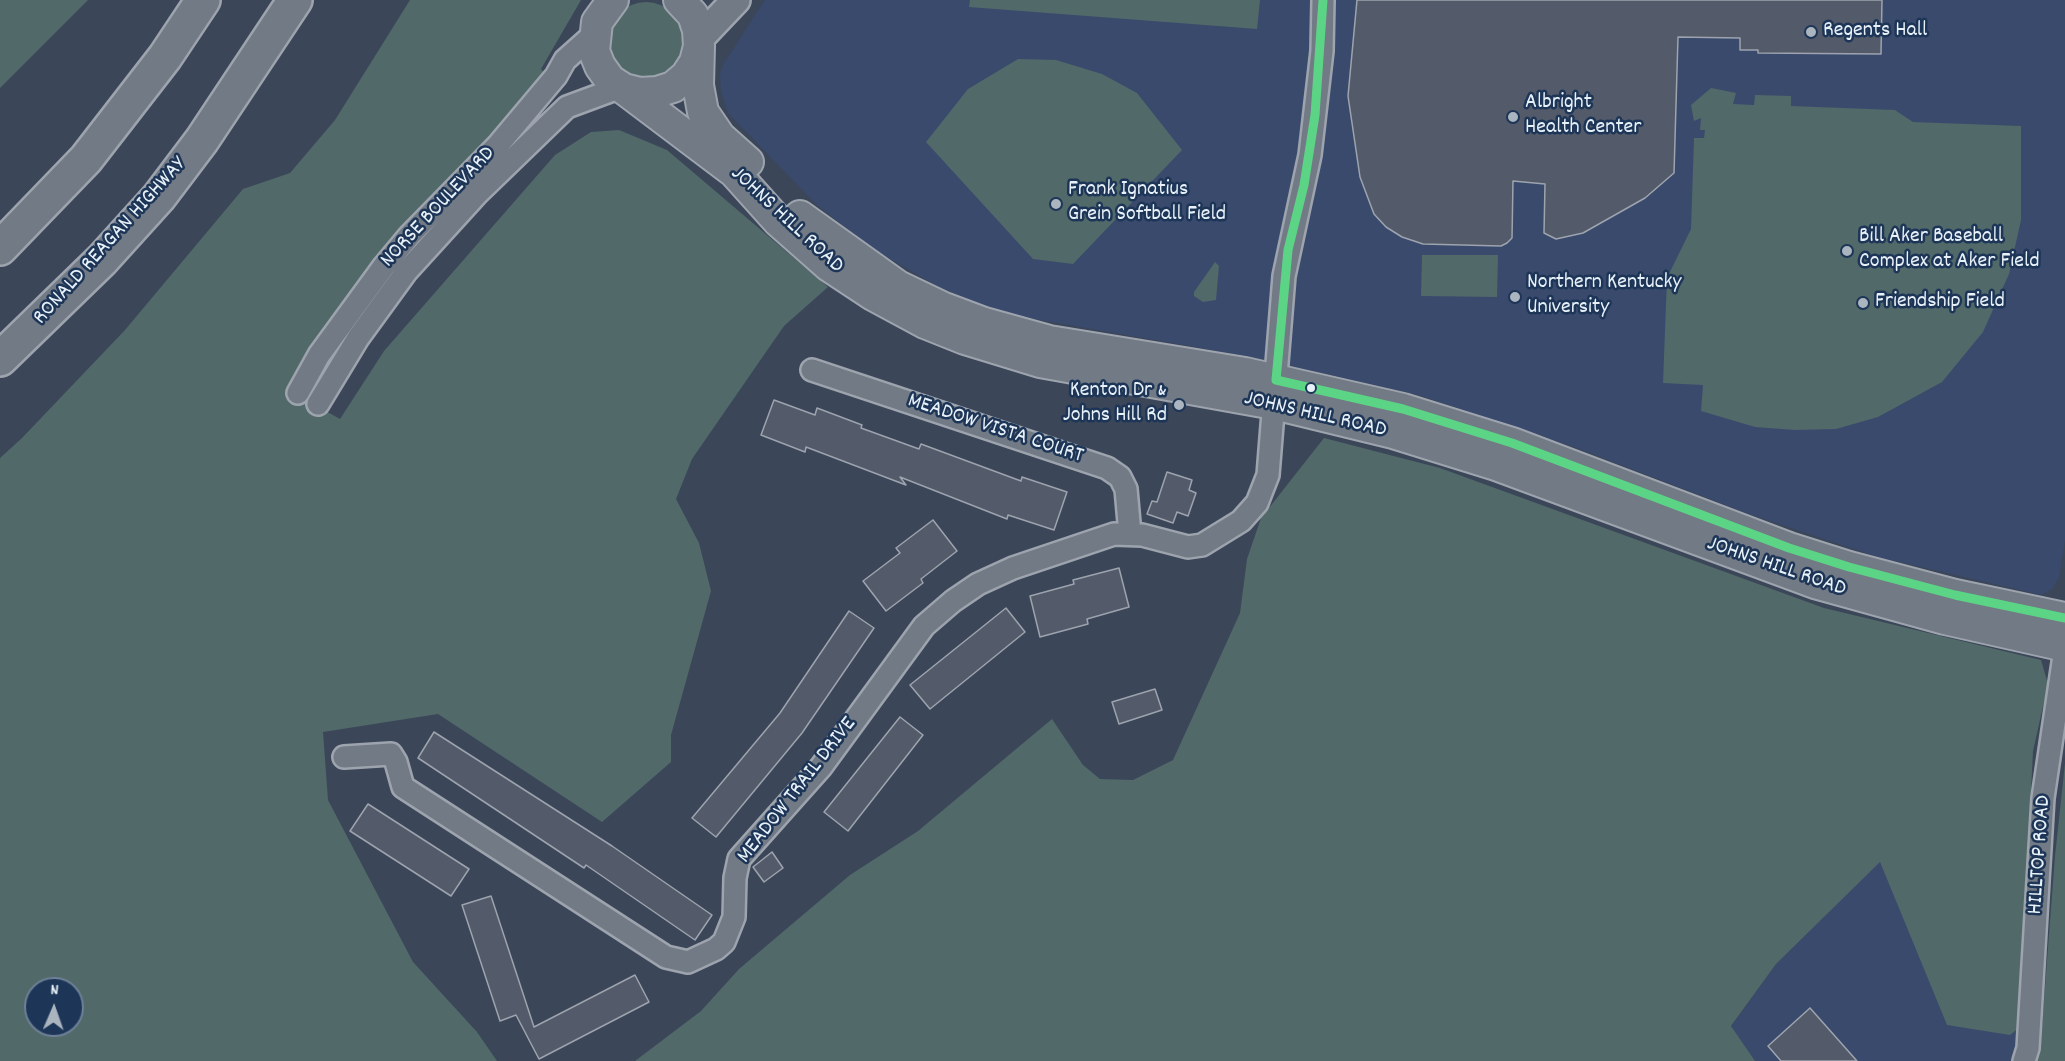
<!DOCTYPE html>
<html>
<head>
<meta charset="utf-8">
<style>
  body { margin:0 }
  #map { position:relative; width:2065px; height:1061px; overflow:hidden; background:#3b4659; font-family:Dekko,sans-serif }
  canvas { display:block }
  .north { position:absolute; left:24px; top:977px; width:60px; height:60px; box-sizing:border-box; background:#1d3557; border:2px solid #6e8097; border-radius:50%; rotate:2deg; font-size:16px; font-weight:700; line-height:24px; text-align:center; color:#e8f1f8 }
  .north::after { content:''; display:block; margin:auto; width:21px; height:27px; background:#abb5c0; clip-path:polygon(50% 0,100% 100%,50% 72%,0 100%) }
</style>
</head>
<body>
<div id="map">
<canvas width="2065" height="1061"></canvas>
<div class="north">N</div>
</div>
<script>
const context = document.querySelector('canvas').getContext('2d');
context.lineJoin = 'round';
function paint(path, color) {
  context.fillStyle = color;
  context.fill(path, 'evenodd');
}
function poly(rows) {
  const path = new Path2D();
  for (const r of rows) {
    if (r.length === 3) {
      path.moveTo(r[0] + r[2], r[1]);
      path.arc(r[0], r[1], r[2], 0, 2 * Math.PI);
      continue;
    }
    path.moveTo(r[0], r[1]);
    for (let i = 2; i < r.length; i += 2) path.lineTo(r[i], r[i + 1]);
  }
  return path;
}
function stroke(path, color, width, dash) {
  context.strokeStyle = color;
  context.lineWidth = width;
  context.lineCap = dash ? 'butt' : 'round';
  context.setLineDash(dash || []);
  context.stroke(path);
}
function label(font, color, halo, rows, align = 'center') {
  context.font = font + ' Dekko,sans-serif';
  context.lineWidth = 5;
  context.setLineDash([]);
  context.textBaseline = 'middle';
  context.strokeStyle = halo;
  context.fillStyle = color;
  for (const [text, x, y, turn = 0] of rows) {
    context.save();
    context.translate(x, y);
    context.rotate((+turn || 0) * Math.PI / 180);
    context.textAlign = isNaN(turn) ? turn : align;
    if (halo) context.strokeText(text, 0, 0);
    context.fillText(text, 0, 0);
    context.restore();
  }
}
const built = poly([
  [765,0,2065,0,2065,540,2059,577,2053,588,2042,595,1878,557,1752,515,1574,447,1419,395,1241,355,1029,318,990,308,939,287,873,249,818,206,728,113,721,91,720,74,723,65],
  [1880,861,1947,1025,2019,1028,2013,1061,1755,1061,1731,1027,1776,964]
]);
const green = poly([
  [0,0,88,0,0,88],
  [410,0,581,0,541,69,546,75,290,391,340,419,384,351,555,155,591,132,619,130,667,150,828,287,784,326,692,459,676,499,699,543,711,591,671,735,671,762,602,822,438,714,323,732,328,800,413,962,477,1032,497,1061,0,1061,0,458,22,438,125,330,243,189,290,173,335,120],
  [36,989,72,989,72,1025,36,1025],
  [970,0,1260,0,1257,29,969,7],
  [646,40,38],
  [1018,59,1056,60,1102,74,1137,93,1182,150,1073,264,1033,259,926,142,968,89],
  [1711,88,1736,93,1733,104,1754,105,1755,95,1791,96,1791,106,1895,110,1913,122,2021,126,2021,220,2009,274,1983,332,1942,382,1878,417,1836,429,1795,430,1755,427,1701,411,1703,385,1663,383,1667,278,1691,229,1694,138,1704,138,1705,130,1700,130,1701,118,1694,121,1691,105],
  [1422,255,1498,255,1497,297,1421,296],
  [1215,262,1219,266,1216,300,1203,302,1194,296,1194,292],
  [1324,438,1440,468,1824,608,2041,660,2048,684,2033,751,2019,1028,2010,1035,1947,1025,1880,862,1776,964,1731,1026,1755,1061,635,1061,701,1011,739,969,850,875,918,831,1052,719,1083,765,1100,779,1133,780,1173,760,1240,613,1247,559,1261,518],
  [2065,763,2065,1061,2037,1061,2042,1026,2055,856]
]);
const building = poly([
  [1357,0,1882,0,1881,54,1758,53,1758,50,1740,50,1740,38,1678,37,1674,173,1645,198,1583,233,1556,239,1544,233,1545,184,1513,181,1512,238,1507,243,1501,246,1423,244,1402,237,1386,227,1374,214,1360,177,1348,96,1357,0],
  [774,400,815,415,817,408,862,425,861,428,919,449,921,444,1021,481,1022,477,1067,492,1054,530,1008,515,1007,519,900,477,906,485,806,447,805,452,761,435,774,400],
  [1167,472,1192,480,1189,490,1196,493,1188,516,1177,512,1173,523,1147,514,1152,501,1157,502,1167,472],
  [933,520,957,551,921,579,923,583,886,611,863,581,900,553,896,548,933,520],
  [1119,568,1129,607,1087,619,1088,624,1040,637,1030,596,1074,584,1073,580,1119,568],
  [1006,608,1025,632,930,709,910,685,1006,608],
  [849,611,874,628,802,733,716,837,692,818,780,713,849,611],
  [1155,689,1162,710,1119,724,1112,702,1155,689],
  [900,717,923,735,848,831,824,812,900,717],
  [434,732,612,846,712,915,695,940,586,865,584,868,418,758,434,732],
  [368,804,469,869,451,896,350,831,368,804],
  [772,852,783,868,764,882,753,867,772,852],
  [491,896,534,1027,635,975,649,1002,539,1059,516,1015,500,1021,462,905,491,896],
  [1810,1008,1857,1061,1781,1061,1768,1046,1810,1008]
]);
const minor = poly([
  [812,370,1107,468,1120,477,1126,489,1130,534],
  [298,393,319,355,384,266,409,236,498,145,556,76,565,60,593,35],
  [318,404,358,338,406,272,477,194,567,107,621,87],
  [344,757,391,754,396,762,403,787,666,957,688,962,716,949,724,942,734,917,735,878,739,859,821,767,924,626,953,601,978,584,1013,568,1114,534,1142,535,1188,547,1202,545,1241,521,1257,503,1268,475,1284,276,1310,155,1322,51,1323,0],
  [2024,1061,2028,1048,2043,798,2065,649]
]);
const tertiary = poly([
  [699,39,736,0]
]);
const secondary = poly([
  [613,0,597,22,594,51,600,66,610,80,624,89,640,93,657,92,673,87,686,76,695,62,699,46,698,30,693,15,679,0],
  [699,46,698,85,703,112,720,137,748,162],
  [624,89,734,172,778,221,829,266,873,295,925,323,965,339,1040,362,1274,404,1393,433,1496,465,1815,583,1945,619,2065,646],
  [800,216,898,286,944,308,984,323,1049,341,1245,373,1403,409,1512,443,1789,548,1849,567,1955,595,2065,618]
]);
const motorway = poly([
  [0,248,86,159,165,57,203,0],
  [0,359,102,260,159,197,202,140,295,0]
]);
const bus1 = poly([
  [1323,0,1315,115,1304,185,1288,250,1276,380,1403,409,1512,443,1789,548,1849,567,1955,595,2065,618]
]);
const markers = [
  [1811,32,6,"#abb5c0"],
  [1513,117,6,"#abb5c0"],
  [1056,204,6,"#abb5c0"],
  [1847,251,6,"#abb5c0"],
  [1515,297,6,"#abb5c0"],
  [1863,303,6,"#abb5c0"],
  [1311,388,5,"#e8f1f8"],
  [1179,405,6,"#abb5c0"]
];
const poiNames = [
  ["Regents Hall",1823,32],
  ["Albright",1525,104],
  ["Health Center",1525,129],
  ["Frank Ignatius",1068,191],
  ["Grein Softball Field",1068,216],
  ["Bill Aker Baseball",1859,238],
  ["Complex at Aker Field",1859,263],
  ["Northern Kentucky",1527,284],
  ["University",1527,309],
  ["Friendship Field",1875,303],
  ["Kenton Dr &",1167,392,"right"],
  ["Johns Hill Rd",1167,417,"right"]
];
const streetNames = [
  ["NORSE BOULEVARD",439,208,-47],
  ["JOHNS HILL ROAD",786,221,43],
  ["RONALD REAGAN HIGHWAY",111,242,-48],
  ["JOHNS HILL ROAD",1315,416,13],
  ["MEADOW VISTA COURT",995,430,18],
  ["JOHNS HILL ROAD",1776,568,19],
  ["MEADOW TRAIL DRIVE",798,791,-52],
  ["HILLTOP ROAD",2041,855,-86]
];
paint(built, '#3a4a6d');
paint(green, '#516969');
paint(building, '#535a6a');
stroke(building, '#9da4ae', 1.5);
stroke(minor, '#9da4ae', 26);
stroke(tertiary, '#9da4ae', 32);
stroke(secondary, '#9da4ae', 34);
stroke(motorway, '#9da4ae', 38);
stroke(minor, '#727a85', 21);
stroke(tertiary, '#727a85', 27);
stroke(secondary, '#727a85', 30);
stroke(motorway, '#727a85', 33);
stroke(bus1, '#5cd486', 9);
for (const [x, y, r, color] of markers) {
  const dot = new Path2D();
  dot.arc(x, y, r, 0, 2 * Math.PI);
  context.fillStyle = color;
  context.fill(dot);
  stroke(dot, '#1d3557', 2);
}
label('22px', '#e8f1f8', '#1d3557', poiNames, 'left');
label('22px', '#e8f1f8', '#1d3557', streetNames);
</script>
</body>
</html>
